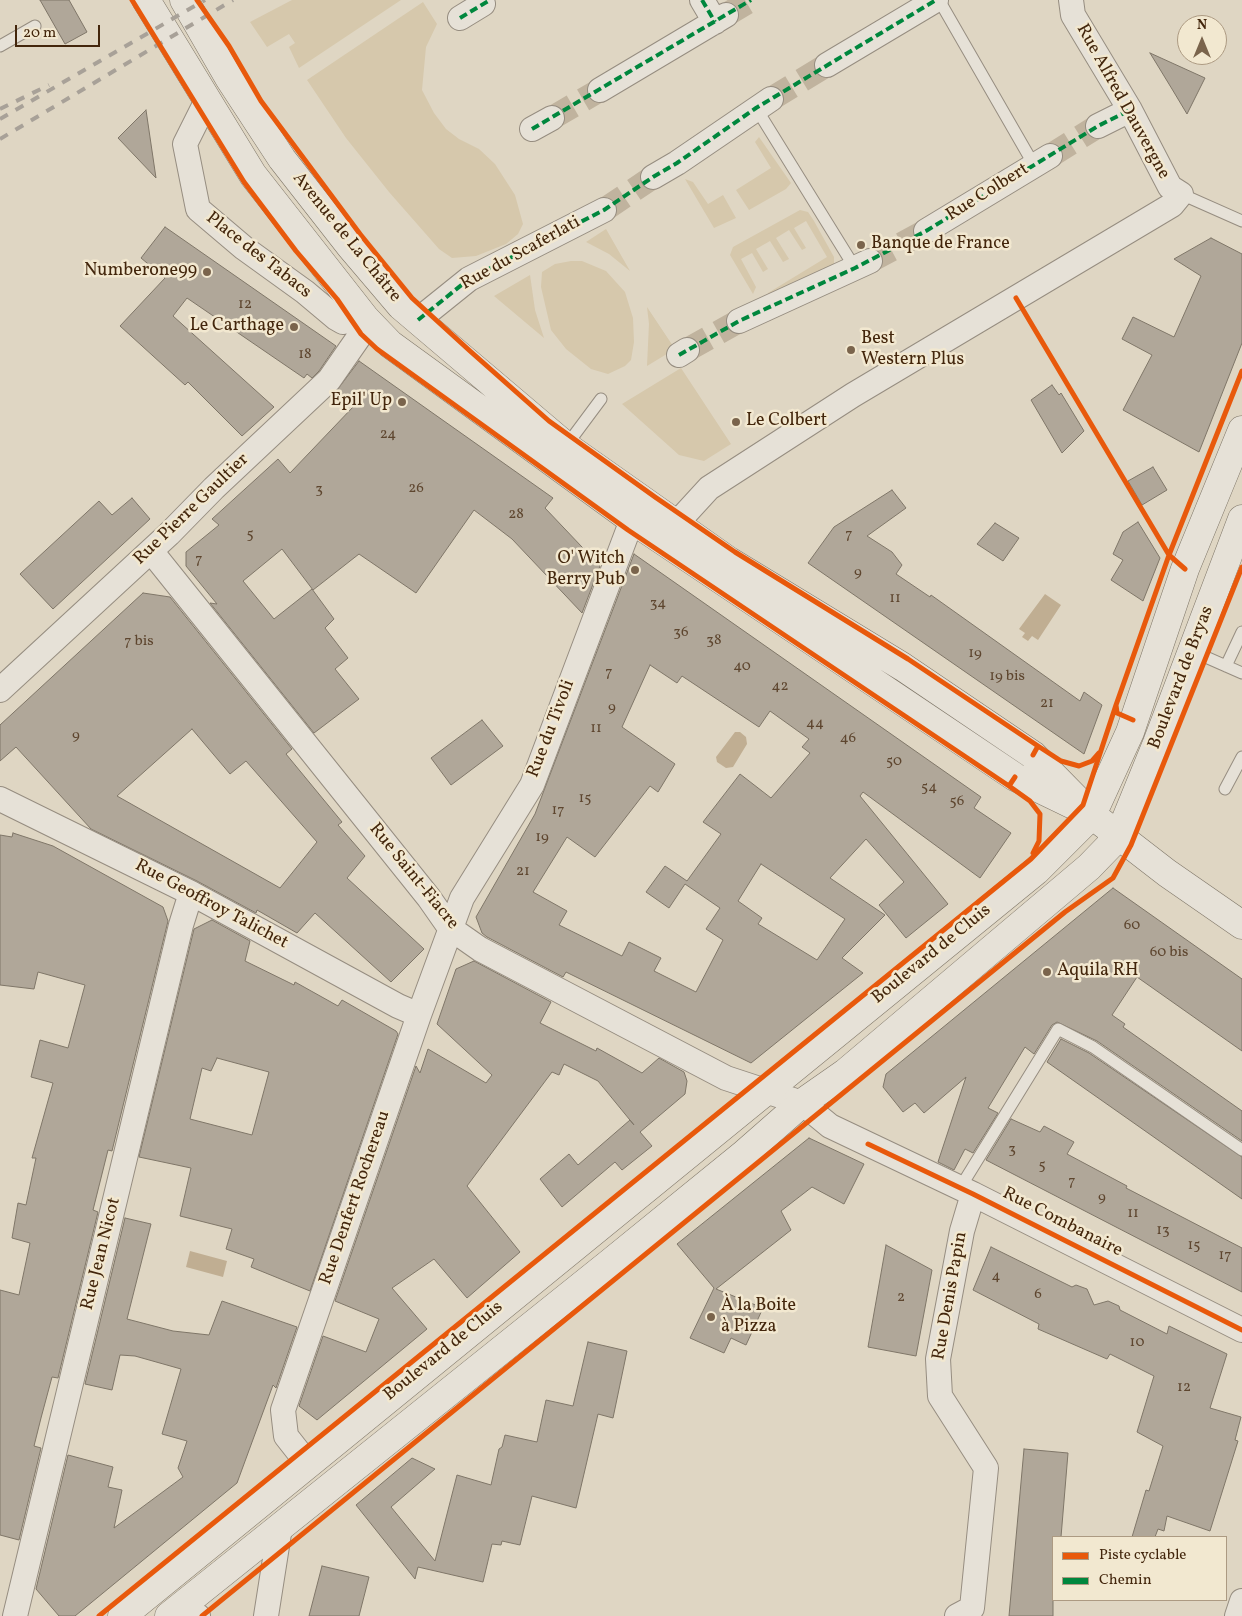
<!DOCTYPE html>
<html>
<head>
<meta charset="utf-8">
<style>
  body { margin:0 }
  #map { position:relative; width:1242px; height:1616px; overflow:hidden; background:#dfd6c3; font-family:Vollkorn,serif }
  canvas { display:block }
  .legend { position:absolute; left:1052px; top:1536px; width:175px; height:65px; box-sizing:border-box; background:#f2e8d0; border:1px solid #ac9a82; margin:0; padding:6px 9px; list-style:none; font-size:15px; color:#43260c }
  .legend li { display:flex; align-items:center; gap:10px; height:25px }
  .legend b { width:25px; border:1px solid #ac9a82 }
  .north { position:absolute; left:1177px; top:15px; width:50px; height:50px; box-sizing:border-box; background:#f2e8d0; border:1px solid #ac9a82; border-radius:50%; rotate:0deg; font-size:14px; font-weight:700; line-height:20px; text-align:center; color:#43260c }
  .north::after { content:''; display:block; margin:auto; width:18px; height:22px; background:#7a644c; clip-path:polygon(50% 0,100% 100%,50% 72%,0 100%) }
  .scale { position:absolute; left:15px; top:25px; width:85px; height:22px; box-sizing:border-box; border:2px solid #43260c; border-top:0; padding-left:6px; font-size:15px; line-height:18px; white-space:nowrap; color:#43260c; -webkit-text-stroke:4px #f2e8d0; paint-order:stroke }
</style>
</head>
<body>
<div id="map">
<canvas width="1242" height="1616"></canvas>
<ul class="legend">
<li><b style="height:6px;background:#e8590c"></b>Piste cyclable</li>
<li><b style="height:6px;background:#00873e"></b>Chemin</li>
</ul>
<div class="north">N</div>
<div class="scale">20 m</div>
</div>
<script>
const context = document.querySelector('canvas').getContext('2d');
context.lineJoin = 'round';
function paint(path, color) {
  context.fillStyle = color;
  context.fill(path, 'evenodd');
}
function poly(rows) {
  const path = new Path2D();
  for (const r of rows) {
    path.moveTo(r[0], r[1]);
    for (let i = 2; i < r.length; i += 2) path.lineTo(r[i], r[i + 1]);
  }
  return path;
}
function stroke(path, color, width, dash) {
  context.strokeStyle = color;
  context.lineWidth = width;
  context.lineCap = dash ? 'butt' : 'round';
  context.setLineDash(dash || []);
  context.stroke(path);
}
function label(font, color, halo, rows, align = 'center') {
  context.font = font + ' Vollkorn,serif';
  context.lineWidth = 5;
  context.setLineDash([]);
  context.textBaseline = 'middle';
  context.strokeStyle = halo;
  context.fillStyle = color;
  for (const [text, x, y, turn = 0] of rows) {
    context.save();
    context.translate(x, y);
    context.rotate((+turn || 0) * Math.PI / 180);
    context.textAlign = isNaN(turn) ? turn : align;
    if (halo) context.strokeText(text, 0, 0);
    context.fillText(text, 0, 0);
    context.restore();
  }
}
const green = poly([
  [292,0,401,0,299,68,289,47,295,43,289,34,267,47,250,22],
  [423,2,437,24,426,47,422,90,434,113,446,129,459,139,479,149,495,164,515,195,523,224,518,234,506,244,476,256,452,258,439,249,389,192,346,138,307,80],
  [759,137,791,183,786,189,749,210,736,190,771,168,755,142],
  [685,179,693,182,708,204,723,195,736,218,714,228],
  [800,210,808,212,814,221,834,257,834,268,766,300,768,293,827,257,806,221,794,228,806,248,802,250,789,230,776,238,789,259,783,262,770,241,756,249,768,269,763,272,752,253,741,259,756,287,753,294,730,255,733,247],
  [606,229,630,271,609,254,586,242],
  [571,261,582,261,606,271,625,292,633,318,634,342,631,360,625,366,608,374,591,369,566,349,551,330,541,287,542,272,555,264],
  [530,275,535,310,544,338,494,296],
  [647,307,675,349,647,366,649,324],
  [681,368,731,444,704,461,679,455,622,404]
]);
const water = poly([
  [1045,594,1061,605,1038,640,1032,636,1028,641,1022,637,1025,633,1019,629],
  [735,732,740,732,746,737,747,744,733,767,726,768,717,762,716,757],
  [190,1251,227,1261,223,1277,186,1267]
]);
const building = poly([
  [40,0,69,0,87,32,65,44,40,0],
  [1150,53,1205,78,1187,114,1172,89,1150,53],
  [146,110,156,178,118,138,146,110],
  [165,227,336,346,319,371,312,378,307,374,304,378,187,298,173,316,274,407,242,436,188,382,185,385,120,326,165,278,141,258,165,227],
  [1211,238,1242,254,1242,343,1199,452,1123,410,1152,355,1122,339,1133,317,1174,337,1201,276,1174,259,1211,238],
  [359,361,553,498,545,508,600,566,582,613,512,539,474,510,416,593,359,554,313,590,282,549,243,581,274,619,312,589,334,619,325,628,348,658,335,669,359,699,314,733,210,603,217,604,186,566,186,552,219,525,212,519,278,459,290,473,353,407,334,394,359,361],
  [1052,385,1059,395,1061,393,1084,431,1062,453,1031,400,1052,385],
  [1153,467,1167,490,1142,505,1128,481,1153,467],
  [892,490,906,508,867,536,892,552,902,565,896,574,930,597,931,595,1080,701,1084,692,1102,705,1084,754,808,563,834,527,892,490],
  [132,498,150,519,53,609,20,574,99,501,112,515,132,498],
  [1138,522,1160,558,1143,601,1111,580,1123,560,1113,554,1123,532,1138,522],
  [995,523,1019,538,1003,561,977,544,995,523],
  [634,554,981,797,974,808,1011,833,980,878,863,792,860,796,948,904,906,938,879,905,904,882,866,839,830,878,885,915,842,958,863,973,751,1063,566,972,563,977,487,937,482,933,476,917,535,814,634,554],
  [650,665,677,683,682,676,759,727,770,711,809,739,802,747,810,753,771,798,740,774,703,822,721,834,687,881,665,866,646,892,669,908,685,884,720,908,706,929,723,940,696,992,654,971,661,958,629,942,622,956,559,925,567,911,533,892,567,837,595,857,650,786,658,792,675,764,622,727,650,665],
  [761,864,845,919,817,960,758,924,762,918,738,901,761,864],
  [143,593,170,597,292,749,286,754,342,822,338,825,365,856,347,878,424,949,391,982,315,913,297,933,257,910,256,913,197,881,91,829,16,747,0,761,0,725,143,593],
  [192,729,230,774,246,761,317,842,280,888,117,796,192,729],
  [482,720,503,746,451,785,431,758,482,720],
  [13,833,53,846,163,907,168,921,112,1151,108,1150,93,1210,98,1212,58,1378,52,1377,41,1418,34,1446,41,1448,19,1540,0,1535,0,1290,19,1295,30,1243,12,1238,18,1203,26,1205,36,1158,32,1158,53,1083,31,1077,40,1040,68,1048,85,985,38,972,34,989,0,985,0,835,12,837,13,833],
  [1113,888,1242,979,1242,1051,1137,977,1112,1015,1125,1024,1123,1027,1242,1111,1242,1141,1097,1041,1057,1022,1052,1025,1034,1054,1025,1047,988,1108,998,1113,973,1153,965,1149,954,1170,938,1162,966,1077,924,1113,915,1103,903,1112,883,1087,886,1074,1113,888],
  [212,920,250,941,245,961,294,985,295,982,338,1006,342,1000,396,1031,398,1034,310,1291,251,1267,254,1259,226,1249,232,1229,180,1216,191,1168,139,1157,194,929,212,920],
  [217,1058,269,1072,252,1135,190,1119,202,1068,211,1071,217,1058],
  [474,961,551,1002,540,1023,596,1051,597,1048,642,1073,659,1058,684,1072,687,1081,685,1094,640,1132,652,1146,622,1170,615,1162,562,1207,540,1179,569,1154,578,1165,630,1120,634,1125,598,1081,564,1064,559,1075,552,1072,467,1186,520,1252,467,1298,434,1259,392,1288,427,1329,317,1420,299,1406,323,1336,366,1352,379,1319,335,1301,416,1066,420,1073,428,1049,486,1083,492,1075,437,1024,456,969,474,961],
  [1061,1039,1089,1053,1242,1157,1242,1199,1047,1062,1061,1039],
  [1011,1119,1040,1132,1044,1126,1074,1142,1067,1154,1127,1186,1126,1188,1242,1248,1242,1292,986,1160,1011,1119],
  [809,1138,864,1164,844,1204,812,1187,781,1211,791,1230,716,1289,763,1308,746,1345,731,1338,724,1353,690,1338,714,1288,677,1244,809,1138],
  [125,1218,151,1224,127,1319,173,1331,209,1335,222,1301,297,1327,276,1388,273,1385,237,1483,75,1616,59,1616,36,1589,68,1455,113,1467,108,1487,122,1490,114,1528,183,1477,178,1468,187,1441,162,1434,181,1369,135,1356,120,1355,112,1390,85,1384,125,1218],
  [886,1245,932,1270,916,1356,868,1347,886,1245],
  [991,1247,1072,1287,1076,1285,1087,1289,1094,1305,1108,1301,1119,1306,1120,1310,1167,1334,1169,1326,1227,1354,1210,1408,1241,1417,1235,1440,1238,1441,1210,1531,1167,1516,1164,1531,1158,1529,1155,1537,1132,1537,1146,1490,1149,1491,1163,1446,1137,1432,1154,1376,1110,1354,1107,1359,1038,1329,1039,1324,973,1290,991,1247],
  [588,1342,627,1351,613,1418,598,1414,576,1508,532,1496,520,1545,502,1541,501,1545,492,1544,483,1582,418,1567,415,1579,356,1505,412,1458,435,1469,391,1507,435,1561,457,1475,491,1485,499,1449,502,1447,505,1435,537,1442,546,1400,573,1406,588,1342],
  [1024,1449,1068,1453,1061,1537,1053,1537,1053,1616,1009,1616,1024,1449],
  [322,1566,369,1577,359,1616,309,1616,322,1566]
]);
const streetTunnel = poly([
  [726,15,751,0],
  [771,99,827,65],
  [552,118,600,90],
  [1050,156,1098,126],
  [604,210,653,177],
  [870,261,926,231],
  [687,350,739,321]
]);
const lane = poly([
  [939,0,1034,165],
  [0,46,35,26],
  [756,108,855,268],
  [1181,194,1242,221],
  [566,446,601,399],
  [1192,651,1242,673],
  [1226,666,1242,632],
  [1225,789,1242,757],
  [960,1188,1058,1029,1093,1047,1242,1150]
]);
const street = poly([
  [702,0,715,22],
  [460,18,483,4],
  [827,65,936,0],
  [600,90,726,15],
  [1098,126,1130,110],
  [532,129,552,118],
  [653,177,677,163,771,99],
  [926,231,1050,156],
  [418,320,469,279,604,210],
  [739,321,870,261],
  [679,355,687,350],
  [676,524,709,488,853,395,1172,205,1181,194,1170,187,1130,110,1073,15,1071,0],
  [151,551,429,898,450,928,480,949,726,1078,802,1103,830,1126,973,1194,1242,1330],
  [0,690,169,534,214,488,329,380,361,334,365,318,343,322,336,318,305,292,244,248,198,209,185,144,207,100],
  [0,799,191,893,398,1006,419,1015],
  [308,1464,286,1436,283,1410,419,1015,462,898,532,785,632,520],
  [181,1607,198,1616],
  [15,1616,181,925,191,893],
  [266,1616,280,1527],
  [957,1616,972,1608,986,1468,940,1396,938,1359,962,1231,973,1194],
  [1237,1616,1242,1601]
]);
const secondary = poly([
  [146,0,253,175,365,318,390,344,632,520,1015,777,1073,805],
  [184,0,229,78,282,159,350,246,401,306,566,446,729,561,903,667,1033,755,1092,815,1167,873,1242,925],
  [122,1616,1036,871,1092,815,1130,732,1185,569,1242,430],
  [169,1616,611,1262,745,1153,802,1103,845,1073,1089,867,1119,836,1157,743,1242,519]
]);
const rail = poly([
  [0,109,49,85],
  [0,119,205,0],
  [0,139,233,0]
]);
const quiet = poly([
  [702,0,715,22],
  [460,18,490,0],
  [532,129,751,0],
  [418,320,469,279,604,210,653,177,677,163,756,108,936,0],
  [679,355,739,321,855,268,926,231,1098,126,1130,110]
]);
const cycleway = poly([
  [132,0,244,182,296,251,337,299,361,334,377,349,628,530,1009,786,1015,777],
  [197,0,229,46,261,101,360,234,412,298,470,351,549,421,655,497,735,552,908,659,1038,746,1033,755],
  [1016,298,1169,555,1185,569],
  [1133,720,1117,713,1116,705,1169,555,1242,371],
  [1038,746,1061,761,1079,766,1092,761,1099,753],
  [1009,786,1030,801,1040,814,1039,841,1033,853],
  [868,1144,973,1194,1242,1330],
  [99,1616,1031,859,1083,805,1116,705],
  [202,1616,1065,912,1113,878,1131,845,1242,567]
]);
const markers = [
  [861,245,5,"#7a644c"],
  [207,272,5,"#7a644c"],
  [294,327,5,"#7a644c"],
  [851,350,5,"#7a644c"],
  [402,402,5,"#7a644c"],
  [736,422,5,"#7a644c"],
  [635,570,5,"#7a644c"],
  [1047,972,5,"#7a644c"],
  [711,1317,5,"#7a644c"]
];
const numberNames = [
  ["12",245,305],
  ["18",305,355],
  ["24",388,435],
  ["26",416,489],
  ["3",319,490],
  ["28",516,515],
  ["5",250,535],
  ["7",849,535],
  ["7",199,560],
  ["9",858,573],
  ["11",895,599],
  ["34",658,604],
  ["36",681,633],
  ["38",714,641],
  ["7 bis",139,642],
  ["19",975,654],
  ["40",742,667],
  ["7",609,673],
  ["19 bis",1007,677],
  ["42",780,687],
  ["21",1047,704],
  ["9",612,708],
  ["44",815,724],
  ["11",596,729],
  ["9",76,736],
  ["46",848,739],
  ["50",894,762],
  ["54",929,788],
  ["15",585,799],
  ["56",957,802],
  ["17",558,811],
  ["19",542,838],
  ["21",523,872],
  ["60",1132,926],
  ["60 bis",1169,953],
  ["3",1012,1150],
  ["5",1042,1166],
  ["7",1072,1182],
  ["9",1102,1198],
  ["11",1133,1214],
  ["13",1163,1231],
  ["15",1194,1246],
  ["17",1225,1256],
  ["4",996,1277],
  ["6",1038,1295],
  ["2",901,1298],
  ["10",1137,1343],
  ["12",1184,1388]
];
const streetNames = [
  ["Rue Alfred Dauvergne",1122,102,61],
  ["Rue Colbert",988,193,-32],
  ["Avenue de La Châtre",346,238,51],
  ["Rue du Scaferlati",521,254,-29],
  ["Place des Tabacs",258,256,38],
  ["Rue Pierre Gaultier",192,510,-44],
  ["Boulevard de Bryas",1182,678,-69],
  ["Rue du Tivoli",552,729,-69],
  ["Rue Saint-Fiacre",413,877,51],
  ["Rue Geoffroy Talichet",211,905,28],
  ["Boulevard de Cluis",932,955,-39],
  ["Rue Denfert Rochereau",356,1198,-71],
  ["Rue Combanaire",1062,1223,27],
  ["Rue Jean Nicot",102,1254,-76],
  ["Rue Denis Papin",951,1296,-80],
  ["Boulevard de Cluis",444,1352,-39]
];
const poiNames = [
  ["Banque de France",871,245],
  ["Numberone99",197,272,"right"],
  ["Le Carthage",284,327,"right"],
  ["Best",861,340],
  ["Western Plus",861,361],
  ["Epil' Up",392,402,"right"],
  ["Le Colbert",746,422],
  ["O' Witch",625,560,"right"],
  ["Berry Pub",625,581,"right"],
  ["Aquila RH",1057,972],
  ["À la Boite",721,1307],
  ["à Pizza",721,1328]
];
paint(green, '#d6c8ac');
paint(water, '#c0ae92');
paint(building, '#b0a799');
stroke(building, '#7f7668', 1);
stroke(streetTunnel, '#c0b39e', 24, [24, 12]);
stroke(lane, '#968d80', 13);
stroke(street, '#968d80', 26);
stroke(secondary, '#7f7668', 29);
stroke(lane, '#e6e1d7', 11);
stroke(street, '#e6e1d7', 24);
stroke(secondary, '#e6e1d7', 28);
stroke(rail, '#a8a198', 4, [9, 9]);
stroke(quiet, '#00873e', 4, [8, 4]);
stroke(cycleway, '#e8590c', 5);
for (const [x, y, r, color] of markers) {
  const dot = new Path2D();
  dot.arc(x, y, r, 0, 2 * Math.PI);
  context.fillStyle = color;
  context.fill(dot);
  stroke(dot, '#f2e8d0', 2);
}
label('15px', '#5e462f', null, numberNames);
label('18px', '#43260c', '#f2e8d0', streetNames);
label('18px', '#43260c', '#f2e8d0', poiNames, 'left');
</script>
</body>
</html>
